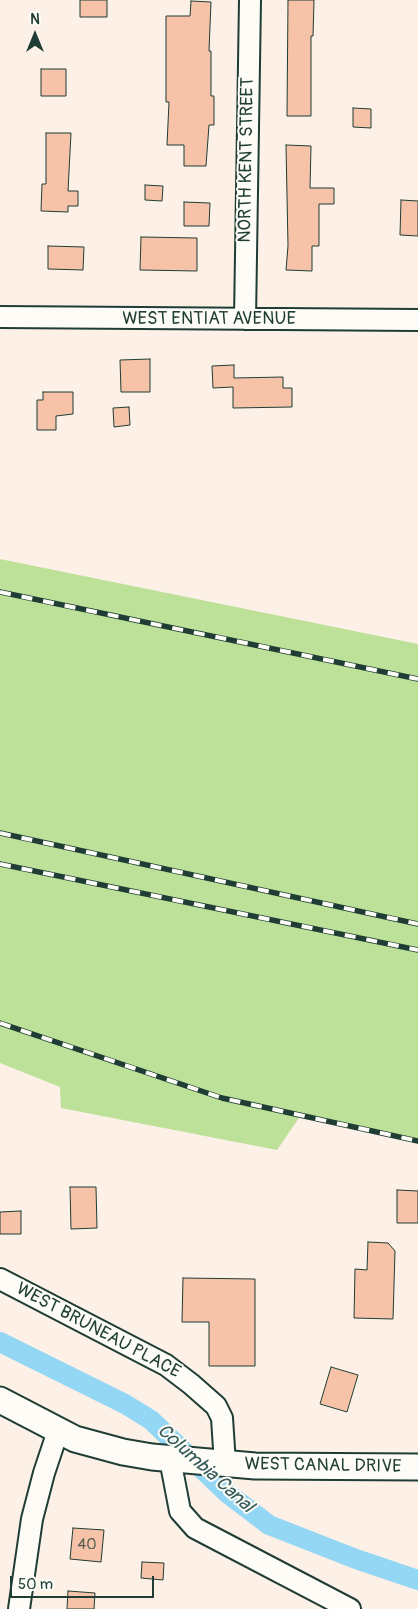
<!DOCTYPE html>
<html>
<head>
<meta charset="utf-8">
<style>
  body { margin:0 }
  #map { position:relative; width:418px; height:1609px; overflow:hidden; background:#fcf0e7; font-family:Pangolin,sans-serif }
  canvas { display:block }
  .north { position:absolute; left:10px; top:10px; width:50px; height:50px; -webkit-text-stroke:4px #fdfcf7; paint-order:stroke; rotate:0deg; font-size:14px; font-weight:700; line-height:20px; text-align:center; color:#1f3d34 }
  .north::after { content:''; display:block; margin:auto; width:18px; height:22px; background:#1f3d34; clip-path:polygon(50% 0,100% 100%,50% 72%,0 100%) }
  .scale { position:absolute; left:10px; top:1576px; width:144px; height:22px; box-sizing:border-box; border:2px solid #1f3d34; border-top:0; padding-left:6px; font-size:15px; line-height:18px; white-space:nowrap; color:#1f3d34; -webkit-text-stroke:4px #fdfcf7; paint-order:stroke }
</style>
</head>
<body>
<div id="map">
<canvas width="418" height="1609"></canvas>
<div class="north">N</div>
<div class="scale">50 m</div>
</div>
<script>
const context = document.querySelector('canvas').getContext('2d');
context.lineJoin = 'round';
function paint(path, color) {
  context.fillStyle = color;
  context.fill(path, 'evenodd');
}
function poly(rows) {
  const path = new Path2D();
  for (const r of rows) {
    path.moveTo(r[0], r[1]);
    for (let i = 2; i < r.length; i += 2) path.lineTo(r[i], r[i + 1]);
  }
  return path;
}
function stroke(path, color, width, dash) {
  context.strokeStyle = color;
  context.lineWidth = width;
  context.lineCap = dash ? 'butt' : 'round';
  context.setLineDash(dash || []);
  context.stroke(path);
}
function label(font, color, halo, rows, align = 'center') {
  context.font = font + ' Pangolin,sans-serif';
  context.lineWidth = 4;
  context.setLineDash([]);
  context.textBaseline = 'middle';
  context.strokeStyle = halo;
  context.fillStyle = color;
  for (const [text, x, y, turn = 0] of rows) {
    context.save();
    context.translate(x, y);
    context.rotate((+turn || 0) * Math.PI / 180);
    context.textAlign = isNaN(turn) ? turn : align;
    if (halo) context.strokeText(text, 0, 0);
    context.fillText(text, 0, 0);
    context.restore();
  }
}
const green = poly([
  [0,559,418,644,418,1139,301,1115,277,1150,61,1108,60,1087,0,1063]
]);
const canal = poly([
  [0,1342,125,1404,151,1420,227,1493,269,1525,356,1559,418,1580]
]);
const building = poly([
  [80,0,107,0,107,17,80,17,80,0],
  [288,0,314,0,313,36,311,36,311,116,287,116,288,0],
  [191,1,211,2,209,51,211,51,211,96,214,96,214,125,209,125,206,166,184,166,184,145,167,145,169,102,166,102,166,16,190,16,191,1],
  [41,69,66,69,66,96,41,96,41,69],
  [353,108,371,109,371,128,353,127,353,108],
  [46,133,71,133,68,191,78,191,78,206,68,206,68,212,41,211,42,184,46,184,46,133],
  [286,145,311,146,310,188,334,188,334,204,319,204,319,246,312,246,312,271,286,270,288,246,286,145],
  [145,185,163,186,162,201,145,200,145,185],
  [401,200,418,201,418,236,400,235,401,200],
  [184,202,210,203,209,226,184,226,184,202],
  [141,237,197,238,197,271,140,270,141,237],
  [48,246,84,247,83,270,48,269,48,246],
  [150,359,150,392,121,392,120,360,150,359],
  [234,365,234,378,283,377,283,388,292,388,292,407,233,408,233,387,213,388,212,366,234,365],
  [43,392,73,392,73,414,56,416,56,430,37,430,37,400,43,400,43,392],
  [129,407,130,425,114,427,113,408,129,407],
  [70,1187,96,1187,97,1228,71,1229,70,1187],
  [397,1190,418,1191,418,1223,397,1223,397,1190],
  [21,1211,21,1234,0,1234,0,1212,21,1211],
  [368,1242,388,1243,395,1251,393,1319,354,1318,355,1269,367,1270,368,1242],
  [183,1278,255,1279,255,1366,209,1366,209,1322,182,1322,183,1278],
  [331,1367,358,1375,347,1412,320,1404,331,1367],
  [73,1528,104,1530,101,1562,70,1559,73,1528],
  [142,1562,164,1563,163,1580,141,1578,142,1562],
  [68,1591,95,1593,94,1609,67,1609,68,1591]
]);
const minor = poly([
  [0,317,418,320],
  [245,319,250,0],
  [0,1279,166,1365,191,1384,216,1406,222,1418,225,1464],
  [170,1459,180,1511,195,1528,350,1609],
  [19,1609,32,1519,44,1473,58,1431]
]);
const tertiary = poly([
  [0,1400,75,1439,123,1452,152,1457,255,1466,418,1467]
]);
const rail = poly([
  [0,592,418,679],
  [0,833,418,924],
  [0,864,418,950],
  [0,1023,222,1098,418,1141]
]);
const numberNames = [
  ["40",87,1545]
];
const streetNames = [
  ["NORTH KENT STREET",247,160,-89],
  ["WEST ENTIAT AVENUE",209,319],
  ["WEST BRUNEAU PLACE",98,1331,28],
  ["WEST CANAL DRIVE",323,1466,1]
];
const waterNames = [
  ["Columbia Canal",205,1469,42]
];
paint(green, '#bee19a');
stroke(canal, '#93d7f5', 20);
paint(building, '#f6c2a8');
stroke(building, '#1f3d34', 1);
stroke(minor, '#1f3d34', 24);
stroke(tertiary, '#1f3d34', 29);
stroke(minor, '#fdfcf7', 20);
stroke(tertiary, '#fdfcf7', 25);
stroke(rail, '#1f3d34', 5.5);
stroke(rail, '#fdfcf7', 4, [11]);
label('15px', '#555e51', null, numberNames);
label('18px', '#1f3d34', '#fdfcf7', streetNames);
label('italic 19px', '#365c5b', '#fdfcf7', waterNames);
</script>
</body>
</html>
